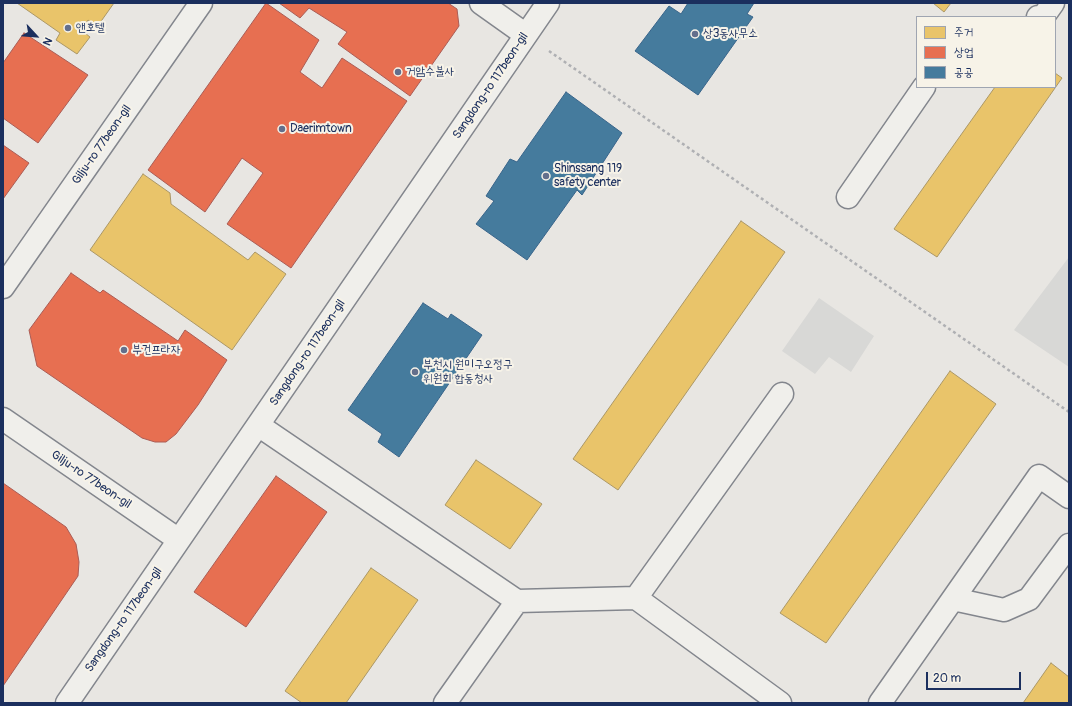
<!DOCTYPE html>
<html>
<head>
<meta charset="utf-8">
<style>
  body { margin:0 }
  #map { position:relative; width:1072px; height:706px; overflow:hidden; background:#e8e6e2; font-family:Pangolin,"Poor Story",sans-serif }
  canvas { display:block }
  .frame { position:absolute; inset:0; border:4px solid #1b2f5e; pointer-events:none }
  .legend { position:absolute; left:916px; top:16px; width:140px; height:72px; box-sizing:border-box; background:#f7f3e8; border:1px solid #9fa5b1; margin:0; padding:5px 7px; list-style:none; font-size:12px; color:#1b2f5e }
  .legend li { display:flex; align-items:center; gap:8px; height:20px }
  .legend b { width:20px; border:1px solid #9fa5b1 }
  .north { position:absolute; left:16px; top:16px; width:40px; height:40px; -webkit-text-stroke:3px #f7f3e8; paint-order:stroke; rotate:116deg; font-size:11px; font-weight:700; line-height:16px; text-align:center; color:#1b2f5e }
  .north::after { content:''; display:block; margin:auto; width:14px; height:18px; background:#1b2f5e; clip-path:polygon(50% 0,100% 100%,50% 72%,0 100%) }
  .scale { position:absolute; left:926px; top:672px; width:95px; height:18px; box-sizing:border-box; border:2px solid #1b2f5e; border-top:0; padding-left:5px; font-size:12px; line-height:14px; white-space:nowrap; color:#1b2f5e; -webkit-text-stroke:3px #f7f3e8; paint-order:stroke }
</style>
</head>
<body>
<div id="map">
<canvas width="1072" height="706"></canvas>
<div class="frame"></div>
<ul class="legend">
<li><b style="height:11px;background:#e9c46a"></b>주거</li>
<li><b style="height:11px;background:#e76f51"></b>상업</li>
<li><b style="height:11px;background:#457b9d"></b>공공</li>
</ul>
<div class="north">N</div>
<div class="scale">20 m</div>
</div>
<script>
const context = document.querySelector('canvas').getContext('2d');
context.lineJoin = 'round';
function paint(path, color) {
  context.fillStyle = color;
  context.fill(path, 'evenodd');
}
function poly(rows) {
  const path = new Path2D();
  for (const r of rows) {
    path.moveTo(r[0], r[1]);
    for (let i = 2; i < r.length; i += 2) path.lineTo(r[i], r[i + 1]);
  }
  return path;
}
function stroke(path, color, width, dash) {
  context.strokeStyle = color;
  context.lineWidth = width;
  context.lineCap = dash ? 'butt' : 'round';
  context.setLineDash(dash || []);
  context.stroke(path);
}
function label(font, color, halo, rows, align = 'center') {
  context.font = font + ' Pangolin,"Poor Story",sans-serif';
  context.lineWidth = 4;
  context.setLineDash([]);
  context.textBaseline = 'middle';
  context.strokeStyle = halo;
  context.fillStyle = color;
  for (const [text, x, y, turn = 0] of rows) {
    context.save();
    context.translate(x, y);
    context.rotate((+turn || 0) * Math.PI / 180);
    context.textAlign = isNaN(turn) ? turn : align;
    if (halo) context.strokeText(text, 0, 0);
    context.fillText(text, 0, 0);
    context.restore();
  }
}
const built = poly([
  [1069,257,1069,367,1014,330],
  [819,298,874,336,851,372,829,357,815,374,782,351]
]);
const homes = poly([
  [17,3,114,3,97,27,88,20,81,30,90,37,77,54,56,40,60,33,17,3],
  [933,3,951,3,944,12,933,3],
  [1055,73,1062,78,937,257,894,229,995,87,1055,87,1055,73],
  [143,174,170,193,171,204,248,260,255,252,286,274,232,350,90,250,143,174],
  [741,221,785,252,618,490,573,459,741,221],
  [950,371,996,404,826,643,780,613,950,371],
  [476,460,542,504,510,549,445,505,476,460],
  [371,568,418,600,346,703,302,703,285,691,371,568],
  [1051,663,1069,677,1069,703,1023,703,1051,663]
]);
const shops = poly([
  [266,3,319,40,300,72,322,88,342,58,407,101,291,268,227,224,263,173,242,158,205,212,148,170,266,3],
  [279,3,448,3,457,9,459,26,410,96,338,44,347,32,309,8,300,18,279,3],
  [24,33,88,75,38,143,3,118,3,63,24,33],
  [3,145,29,163,3,199,3,145],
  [71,273,100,293,103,290,178,341,185,330,227,360,198,405,176,434,166,442,155,442,142,438,37,366,29,330,71,273],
  [276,476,327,512,246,627,194,592,276,476],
  [3,483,66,527,76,544,79,562,78,576,3,686,3,483]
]);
const public = poly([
  [688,3,754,3,747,14,753,17,698,95,635,51,669,6,681,14,688,3],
  [566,92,622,133,582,195,577,190,527,260,476,224,494,201,486,196,510,159,517,162,566,92],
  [423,303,448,319,451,314,482,335,399,457,378,442,382,434,348,410,423,303]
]);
const path = poly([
  [549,51,1069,412]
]);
const minor = poly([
  [481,3,526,35],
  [1038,17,1043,17,1053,3],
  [848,197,924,87],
  [3,287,201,3],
  [3,419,179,540],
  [258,425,517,601,636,598,780,703],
  [636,598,782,394],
  [953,599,1004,610,1029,599,1069,545],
  [67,703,548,3],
  [445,703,517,601],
  [880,703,1039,476,1069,497]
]);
const markers = [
  [68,28,4,"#636f8c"],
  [695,34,4,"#636f8c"],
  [398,72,4,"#636f8c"],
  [282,129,4,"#636f8c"],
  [546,176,4,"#636f8c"],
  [124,350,4,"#636f8c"],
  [415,372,4,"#636f8c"]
];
const poiNames = [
  ["앤호텔",76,28],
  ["상3동사무소",703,34],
  ["거암수불사",406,72],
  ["Daerimtown",290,129],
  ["Shinssang 119",554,169],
  ["safety center",554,183],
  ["부건프라자",132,350],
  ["부천시 원미구오정구",423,365],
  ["위원회 합동청사",423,379]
];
const streetNames = [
  ["Sangdong-ro 117beon-gil",491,86,-56],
  ["Gilju-ro 77beon-gil",102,145,-55],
  ["Sangdong-ro 117beon-gil",308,353,-56],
  ["Gilju-ro 77beon-gil",91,480,34],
  ["Sangdong-ro 117beon-gil",124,620,-55]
];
paint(built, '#d8d8d6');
paint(homes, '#e9c46a');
stroke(homes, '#ab9766', 1);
paint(shops, '#e76f51');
stroke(shops, '#aa5c55', 1);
paint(public, '#457b9d');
stroke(public, '#38648a', 1);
stroke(minor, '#83868d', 25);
stroke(path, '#afb0b3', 2.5, [3, 3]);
stroke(minor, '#f0efeb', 22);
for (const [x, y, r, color] of markers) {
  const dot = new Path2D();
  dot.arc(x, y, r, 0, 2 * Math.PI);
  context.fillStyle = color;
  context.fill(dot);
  stroke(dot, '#f7f3e8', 1.5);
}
label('12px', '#1b2f5e', '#f7f3e8', poiNames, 'left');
label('12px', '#1b2f5e', '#f7f3e8', streetNames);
</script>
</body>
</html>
